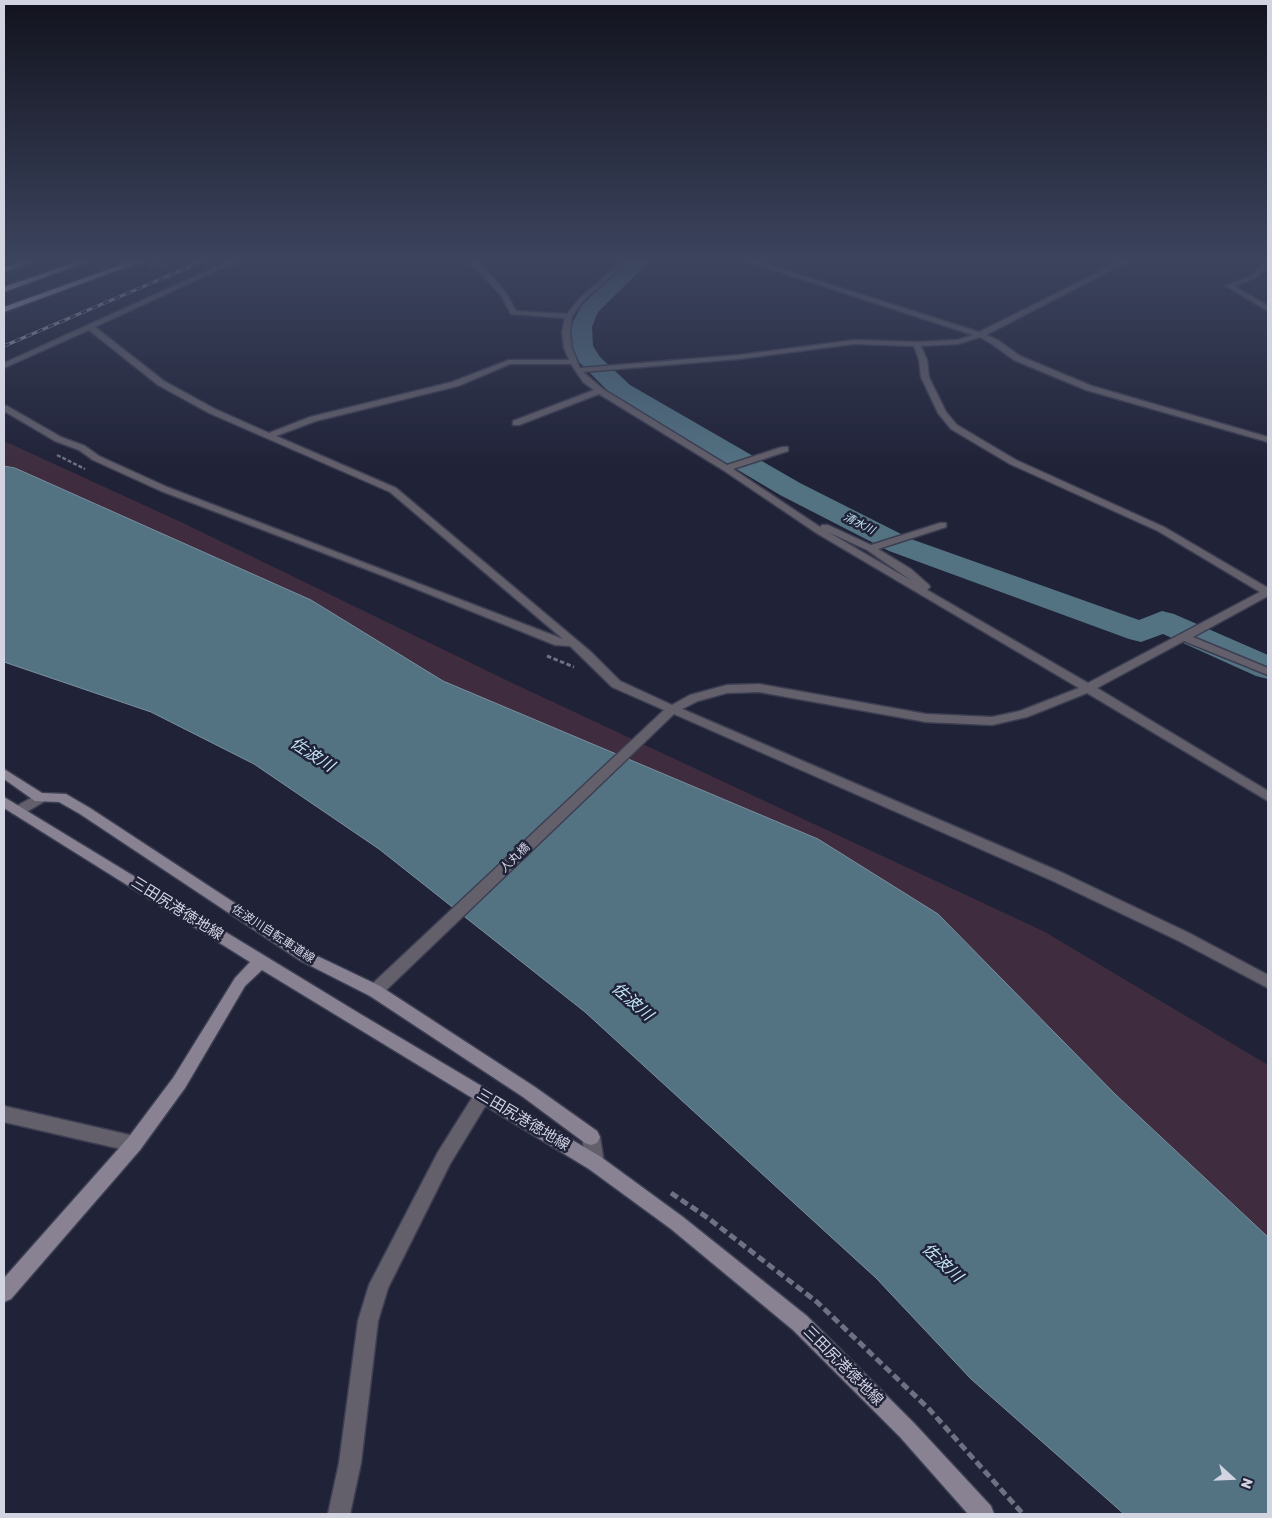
<!DOCTYPE html>
<html>
<head>
<meta charset="utf-8">
<style>
  body { margin:0 }
  #map { position:relative; width:1272px; height:1518px; overflow:hidden; background:#202237; font-family:Rubik,sans-serif }
  canvas { display:block }
  .frame { position:absolute; inset:0; border:5px solid #d2d4e2; pointer-events:none }
  .north { position:absolute; left:1207px; top:1453px; width:50px; height:50px; -webkit-text-stroke:4px #202237; paint-order:stroke; rotate:110deg; font-size:14px; font-weight:700; line-height:20px; text-align:center; color:#d2d4e2 }
  .north::after { content:''; display:block; margin:auto; width:18px; height:22px; background:#d2d4e2; clip-path:polygon(50% 0,100% 100%,50% 72%,0 100%) }
</style>
</head>
<body>
<div id="map">
<canvas width="1272" height="1518"></canvas>
<div class="frame"></div>
<div class="north">N</div>
</div>
<script>
const context = document.querySelector('canvas').getContext('2d');
context.lineJoin = 'round';
function paint(path, color) {
  context.fillStyle = color;
  context.fill(path, 'evenodd');
}
function poly(rows) {
  const path = new Path2D();
  for (const r of rows) {
    path.moveTo(r[0], r[1]);
    for (let i = 2; i < r.length; i += 2) path.lineTo(r[i], r[i + 1]);
  }
  return path;
}
function stroke(path, color, width, dash) {
  context.strokeStyle = color;
  context.lineWidth = width;
  context.lineCap = dash ? 'butt' : 'round';
  context.setLineDash(dash || []);
  context.stroke(path);
}
function label(font, color, halo, rows, align = 'center') {
  context.font = font + ' Rubik,"Noto Sans JP",sans-serif';
  context.lineWidth = 5;
  context.setLineDash([]);
  context.textBaseline = 'middle';
  context.strokeStyle = halo;
  context.fillStyle = color;
  for (const [text, x, y, turn = 0] of rows) {
    context.save();
    context.translate(x, y);
    context.rotate((+turn || 0) * Math.PI / 180);
    context.textAlign = isNaN(turn) ? turn : align;
    if (halo) context.strokeText(text, 0, 0);
    context.fillText(text, 0, 0);
    context.restore();
  }
}
const green = poly([
  [4,441,183,523,508,681,1045,932,1268,1065,1268,1237,1115,1094,818,839,442,681,311,600,15,468,4,466]
]);
const water = poly([
  [4,466,15,468,311,600,443,681,818,839,938,914,1115,1094,1268,1237,1268,1514,1124,1514,971,1379,876,1278,585,1012,379,849,254,764,151,712,4,662,4,466]
]);
const river = poly([
  [629,261,650,261,598,312,592,327,593,346,600,357,630,385,800,483,911,539,1139,620,1162,611,1174,614,1268,655,1268,679,1256,676,1163,634,1141,642,1129,639,889,551,780,495,612,395,578,361,571,346,570,327,582,305,629,261]
]);
const streetTunnel = poly([
  [138,261,164,268,173,280]
]);
const pathFar2 = poly([
  [57,455,85,469]
]);
const pathFar1 = poly([
  [547,656,574,667]
]);
const path = poly([
  [671,1193,708,1218,817,1302,929,1409,1023,1514]
]);
const street = poly([
  [229,261,237,261,95,327,164,381,215,409,269,433,310,417,452,382,509,360,569,360,564,348,562,332,565,318,511,314,501,295,469,261,476,261,488,272,506,293,516,311,567,314,580,298,622,261,629,261,584,300,572,316,570,332,572,348,580,368,739,355,854,340,917,342,957,340,973,335,746,261,756,261,979,332,1121,261,1129,261,986,335,998,340,1020,356,1092,386,1268,437,1268,442,1086,390,1014,360,992,344,980,337,958,344,921,346,927,360,929,377,946,412,957,425,1016,460,1164,527,1268,588,1268,596,1193,637,1268,668,1268,675,1184,641,1097,688,1268,791,1268,801,1087,693,1027,717,992,725,926,722,759,692,727,693,698,701,682,709,1063,873,1189,933,1268,975,1268,988,1179,941,1053,881,674,714,380,996,375,997,370,996,367,991,370,986,664,710,612,687,570,646,555,645,389,578,161,491,93,460,79,450,55,441,4,411,4,406,7,406,61,437,85,446,99,456,167,487,563,639,390,492,209,413,158,385,89,330,4,368,4,363,229,261],
  [854,344,914,346,919,360,921,377,938,413,951,429,1010,464,1158,531,1260,592,1088,683,927,590,930,587,929,585,911,569,878,549,946,527,946,523,940,523,871,545,828,525,822,525,820,527,733,469,788,451,788,447,782,447,727,465,603,389,583,372,739,359,854,344],
  [510,364,571,364,583,382,594,390,513,421,513,425,519,425,599,394,723,470,818,534,1079,688,1020,711,992,717,926,714,759,684,727,685,690,695,672,705,620,681,591,652,396,488,276,436,316,421,458,386,510,364],
  [828,532,867,550,912,581,828,532],
  [1265,261,1268,261,1268,265,1257,277,1234,286,1268,306,1268,311,1226,286,1253,275,1265,261],
  [40,793,45,795,46,798,45,801,23,814,13,814,11,811,13,808,40,793],
  [483,1087,489,1090,491,1095,489,1100,450,1164,388,1288,378,1321,361,1463,350,1514,328,1514,339,1463,358,1321,369,1285,438,1152,477,1090,483,1087],
  [4,1106,134,1136,140,1138,143,1144,140,1150,134,1152,4,1122,4,1106],
  [591,1129,597,1131,600,1137,604,1163,601,1169,595,1171,589,1169,586,1163,582,1137,585,1131,591,1129]
]);
const secondary = poly([
  [4,769,42,793,66,794,90,808,311,953,380,986,535,1087,597,1131,600,1137,597,1143,591,1145,585,1143,523,1097,370,996,301,961,80,814,59,802,35,801,4,779,4,769],
  [4,797,357,1012,601,1157,683,1217,807,1316,914,1423,991,1506,994,1514,968,1514,900,1437,793,1330,671,1229,589,1169,262,970,245,986,185,1088,140,1150,11,1299,4,1302,4,1278,128,1138,173,1078,235,978,250,962,4,808,4,797]
]);
const highway = poly([
  [24,261,36,261,4,272,4,268,24,261],
  [79,261,90,261,4,292,4,287,79,261],
  [132,261,143,261,4,312,4,307,132,261]
]);
const rail = poly([
  [4,346,203,261]
]);
const farWaternames = [
  ["清水川",859,524,27]
];
const streetNames = [
  ["人丸橋",515,858,-44],
  ["佐波川自転車道線",273,934,33]
];
const nearStreetnames = [
  ["三田尻港徳地線",177,909,32],
  ["三田尻港徳地線",523,1120,31],
  ["三田尻港徳地線",843,1366,45]
];
const nearWaternames = [
  ["佐波川",312,755,33],
  ["佐波川",632,1002,41],
  ["佐波川",942,1263,43]
];
paint(green, '#3f2d3f');
paint(water, '#537383');
stroke(water, '#7990a0', 1);
paint(river, '#537383');
stroke(streetTunnel, '#3b3d51', 7, [7, 4]);
stroke(street, '#3c3e52', 3);
stroke(secondary, '#3c3e52', 3);
stroke(highway, '#3c3e52', 3);
stroke(pathFar2, '#6f7183', 2.5, [4, 2]);
stroke(pathFar1, '#6f7183', 3, [4.5, 2.5]);
stroke(path, '#6f7183', 5, [8, 4]);
paint(street, '#64606b');
paint(secondary, '#888293');
paint(highway, '#bdb4ce');
stroke(rail, '#a4a6b6', 3);
stroke(rail, '#202237', 2, [6]);
const sky = context.createLinearGradient(0, 0, 0, 474);
sky.addColorStop(0, '#12131e');
sky.addColorStop(0.55, '#3c445e');
sky.addColorStop(1, '#3c445e00');
context.fillStyle = sky;
context.fillRect(0, 0, 1272, 474);
label('italic 11px', '#c2e5f7', '#202237', farWaternames);
label('12px', '#d2d4e2', '#202237', streetNames);
label('15px', '#d2d4e2', '#202237', nearStreetnames);
label('italic 16px', '#c2e5f7', '#202237', nearWaternames);
</script>
</body>
</html>
